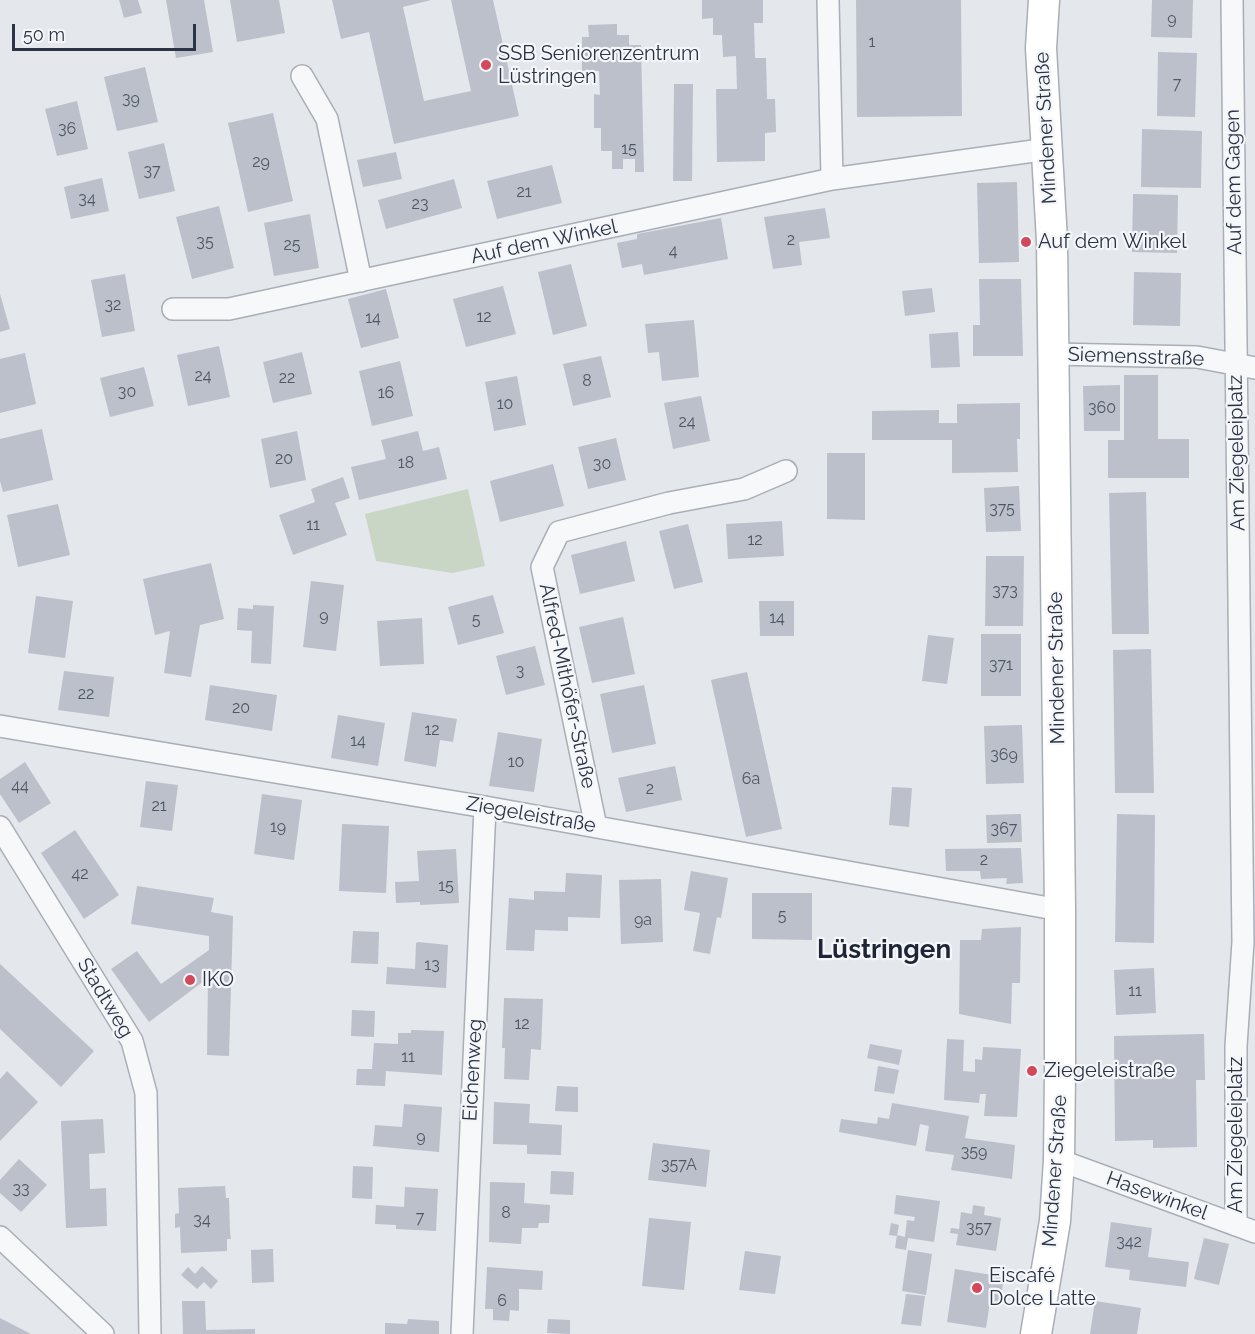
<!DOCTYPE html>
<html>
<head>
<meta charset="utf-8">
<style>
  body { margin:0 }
  #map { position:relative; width:1255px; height:1334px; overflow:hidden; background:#e4e7ec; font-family:Raleway,sans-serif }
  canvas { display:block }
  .scale { position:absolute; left:12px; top:24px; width:184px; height:27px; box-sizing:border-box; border:3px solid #2b3445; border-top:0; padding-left:8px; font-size:18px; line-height:21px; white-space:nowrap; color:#2b3445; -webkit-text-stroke:4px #f4f6f9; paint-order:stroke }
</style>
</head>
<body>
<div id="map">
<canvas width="1255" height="1334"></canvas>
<div class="scale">50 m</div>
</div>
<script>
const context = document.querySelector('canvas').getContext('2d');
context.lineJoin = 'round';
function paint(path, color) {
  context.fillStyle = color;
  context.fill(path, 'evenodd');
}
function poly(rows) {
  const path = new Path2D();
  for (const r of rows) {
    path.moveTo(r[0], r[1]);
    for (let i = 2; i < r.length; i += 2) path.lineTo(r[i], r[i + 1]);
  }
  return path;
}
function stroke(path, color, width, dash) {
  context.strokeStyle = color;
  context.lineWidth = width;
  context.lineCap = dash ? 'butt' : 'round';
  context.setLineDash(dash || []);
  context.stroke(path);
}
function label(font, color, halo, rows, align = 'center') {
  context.font = font + ' Raleway,sans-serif';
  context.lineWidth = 4.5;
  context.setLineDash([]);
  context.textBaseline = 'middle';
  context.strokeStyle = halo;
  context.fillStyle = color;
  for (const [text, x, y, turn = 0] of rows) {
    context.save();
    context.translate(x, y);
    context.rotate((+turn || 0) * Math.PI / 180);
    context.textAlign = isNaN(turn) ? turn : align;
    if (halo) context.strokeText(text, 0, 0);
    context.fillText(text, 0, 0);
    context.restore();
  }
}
const green = poly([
  [468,489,485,566,452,573,376,561,365,514]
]);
const building = poly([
  [119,0,138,0,142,13,124,18],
  [166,0,204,0,213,52,176,58],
  [230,0,279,0,285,33,237,42],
  [332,0,431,0,403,7,424,101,471,91,451,0,493,0,519,116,394,144,369,32,341,39],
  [702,0,763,0,763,23,754,23,755,58,766,58,767,99,775,99,776,132,765,133,765,161,717,162,716,89,737,89,736,56,723,57,722,35,713,35,713,18,702,19],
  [856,0,961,0,962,116,857,117],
  [1152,0,1193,0,1192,38,1151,37],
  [617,24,617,35,629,35,629,45,641,45,644,172,635,172,635,159,623,159,623,169,612,169,612,151,601,151,601,128,594,128,594,94,600,95,599,71,582,71,582,37,589,37,588,25],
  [1158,52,1197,53,1195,117,1157,116],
  [145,67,158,122,117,131,104,77],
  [674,84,693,84,692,181,673,181],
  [77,101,88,149,57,156,45,109],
  [273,113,293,201,248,212,228,123],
  [1142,129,1202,131,1201,188,1141,187],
  [164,143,175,191,139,199,128,152],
  [396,152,402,179,363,187,357,160],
  [552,165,562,203,497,219,487,181],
  [102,178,109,211,71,219,64,187],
  [454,179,462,208,386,229,378,200],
  [1017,182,1019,262,979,263,977,183],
  [1133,194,1178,195,1177,253,1132,252],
  [219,206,234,268,192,279,176,217],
  [825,208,830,238,799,242,802,265,773,269,764,217],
  [310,214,319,268,274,276,264,223],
  [721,218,728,259,644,275,642,264,622,268,617,243,637,239,637,234],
  [571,264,587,326,553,335,538,272],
  [1134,272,1181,273,1180,326,1133,325],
  [125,274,135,331,102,337,91,280],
  [979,279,1021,279,1023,356,973,356,973,325,980,325],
  [503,286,516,334,466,347,453,299],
  [932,288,935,312,905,316,902,291],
  [386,289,399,338,361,348,348,299],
  [0,294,10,329,0,332],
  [694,320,699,377,662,381,659,352,648,353,645,324],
  [958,332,960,367,931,368,929,334],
  [219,346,230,397,188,406,177,355],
  [302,352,312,394,273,403,263,362],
  [25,353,36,404,0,413,0,359],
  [601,356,611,397,573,406,563,364],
  [400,361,413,416,372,426,359,371],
  [144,367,154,406,110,417,100,378],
  [1124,375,1158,375,1158,439,1189,439,1189,478,1108,478,1108,440,1124,440],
  [517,376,526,425,494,431,485,382],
  [1120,385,1120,431,1084,431,1083,386],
  [701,396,710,441,673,449,664,403],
  [1020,403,1020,439,1017,439,1018,472,952,473,952,440,872,440,872,411,939,410,939,423,957,423,957,404],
  [42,429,53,480,3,492,0,481,0,439],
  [297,431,306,480,270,488,261,439],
  [418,431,423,451,439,447,447,479,359,500,351,467,386,459,381,440],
  [616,438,626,480,588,489,578,447],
  [827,453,865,453,865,520,827,519],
  [553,464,564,506,500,522,490,481],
  [343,477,350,498,335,503,347,535,293,555,279,515,315,502,311,489],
  [1019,486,1021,531,986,532,984,488],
  [1146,492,1149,634,1112,634,1109,493],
  [58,504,70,555,18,567,7,515],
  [782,521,784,556,728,559,726,524],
  [688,524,703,582,674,589,659,531],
  [626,541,635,581,580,594,571,555],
  [986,556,1024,556,1023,626,985,626],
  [211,563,224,619,200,625,191,677,164,673,170,631,155,635,143,579],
  [311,581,344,585,336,651,303,647],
  [493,595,504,633,458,645,448,607],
  [36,596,73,601,65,658,28,653],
  [759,601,794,601,794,636,760,636],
  [253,605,274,606,271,664,251,663,252,631,237,630,238,608,253,609],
  [623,617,635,674,592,683,579,627],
  [422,618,424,664,380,666,377,621],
  [981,634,1021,634,1021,696,981,696],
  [928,635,954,638,947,684,922,681],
  [535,646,545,685,506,695,496,656],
  [1151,649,1154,793,1115,793,1113,650],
  [64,671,114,677,109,717,58,710],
  [747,672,782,829,746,837,711,680],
  [210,685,277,695,272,731,205,720],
  [644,685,656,744,612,753,600,694],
  [412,712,457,719,453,742,440,740,436,767,404,761],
  [338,715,385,723,378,766,331,758],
  [1022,725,1024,783,986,784,984,726],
  [498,732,542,739,534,792,489,786],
  [25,762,51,803,19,823,0,794,0,779],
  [675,766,682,800,626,812,618,778],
  [146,781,178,785,172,831,140,827],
  [892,787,912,788,909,827,889,825],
  [262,794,302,800,294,860,254,854],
  [1021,814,1022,842,987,843,986,815],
  [1117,814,1155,815,1154,943,1115,942],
  [342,824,389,826,386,893,339,891],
  [75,830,119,895,84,919,41,853],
  [1021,848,1023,883,1006,884,1007,878,981,879,980,871,946,871,945,849],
  [456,849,459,903,420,905,420,902,396,903,395,882,419,881,417,851],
  [691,871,728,878,721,918,717,917,710,954,693,951,700,913,684,910],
  [566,873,602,875,600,918,568,917,568,931,535,930,534,951,506,950,509,898,534,900,534,891,565,892],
  [661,879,663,942,621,944,619,880],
  [137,886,214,898,211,912,233,916,229,1056,207,1055,208,978,149,1022,111,969,137,951,161,984,209,950,209,936,131,924],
  [752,893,812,893,812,940,752,939],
  [1021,927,1020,983,1012,983,1011,1024,959,1014,960,940,981,940,982,929],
  [353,931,379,932,378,964,351,963],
  [418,942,448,945,446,988,386,984,387,967,415,969,416,943],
  [0,964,94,1051,61,1087,0,1029],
  [1154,968,1156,1013,1116,1015,1114,970],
  [504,998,543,999,541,1050,531,1049,529,1080,504,1079,505,1048,502,1048],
  [352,1010,375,1011,374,1037,351,1036],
  [411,1030,444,1031,442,1075,386,1071,385,1086,356,1085,357,1069,372,1069,374,1043,398,1044,398,1033,411,1033],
  [1204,1034,1205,1080,1196,1080,1197,1147,1153,1148,1153,1140,1115,1141,1114,1036],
  [947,1039,964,1040,963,1071,975,1072,975,1059,982,1060,983,1047,1021,1049,1017,1117,984,1116,986,1094,980,1094,979,1103,944,1100],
  [870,1044,902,1050,899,1065,867,1058],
  [878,1066,899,1070,894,1094,874,1091],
  [7,1071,38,1102,0,1141,0,1079],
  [557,1086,578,1087,578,1112,555,1111],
  [494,1102,530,1104,529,1123,562,1125,561,1155,527,1154,527,1145,493,1144],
  [892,1103,969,1116,965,1138,1015,1145,1012,1179,951,1170,954,1155,925,1151,929,1126,920,1124,916,1146,839,1132,841,1119,877,1124,878,1117,889,1119],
  [404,1104,442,1107,439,1152,373,1146,375,1125,402,1127],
  [103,1119,105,1153,89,1154,90,1189,106,1188,107,1226,66,1228,61,1121],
  [653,1143,710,1150,706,1187,648,1180],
  [19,1159,47,1185,21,1212,0,1193,0,1180],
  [353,1166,373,1167,372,1199,352,1198],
  [551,1171,574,1172,573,1195,550,1194],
  [490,1182,525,1183,524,1203,550,1205,549,1223,539,1223,538,1228,522,1228,521,1244,489,1242],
  [225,1186,226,1198,229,1198,230,1232,231,1239,227,1239,227,1251,181,1253,180,1227,175,1228,175,1214,179,1213,178,1188],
  [405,1187,438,1189,436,1231,396,1229,396,1225,375,1224,376,1205,404,1207],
  [896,1195,940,1201,934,1242,908,1238,906,1250,895,1248,897,1235,905,1237,907,1220,914,1221,915,1217,894,1214],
  [973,1205,985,1207,984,1215,1001,1218,996,1251,956,1245,958,1234,950,1233,951,1228,959,1229,961,1212,972,1214],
  [649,1218,691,1222,684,1290,642,1286],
  [1111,1222,1152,1228,1148,1257,1189,1262,1186,1287,1129,1280,1130,1270,1105,1267],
  [891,1223,899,1225,897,1236,889,1235],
  [1204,1238,1229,1244,1219,1285,1194,1279],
  [273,1249,274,1282,252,1283,251,1250],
  [908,1250,932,1254,926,1295,902,1291],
  [745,1251,781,1256,775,1294,739,1290],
  [202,1266,218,1281,211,1289,204,1282,197,1289,181,1275,188,1267,195,1274],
  [487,1267,543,1271,542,1290,519,1289,519,1311,510,1310,509,1321,493,1320,493,1309,485,1309],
  [955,1269,1004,1277,1000,1304,990,1302,986,1328,947,1322],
  [906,1294,925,1296,921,1326,901,1324],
  [182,1301,205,1301,206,1330,255,1329,255,1334,183,1334],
  [1095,1301,1141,1308,1137,1334,1090,1334],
  [0,1318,31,1334,0,1334],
  [408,1319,439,1321,439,1334,385,1334,385,1323,407,1324],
  [548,1319,570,1320,570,1334,547,1333]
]);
const street = poly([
  [828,0,832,179],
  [1232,0,1243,942,1236,1046,1236,1225],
  [302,76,327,119,361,281],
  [173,309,229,309,832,179,1048,149],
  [1053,354,1197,357,1255,368],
  [0,726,485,807,1060,910],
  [0,827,132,1041,146,1093,150,1334],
  [596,827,542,567,559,532,669,503,744,489,786,471],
  [1059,1160,1255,1232],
  [0,1237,103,1334],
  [462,1334,485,807]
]);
const secondary = poly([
  [1036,1334,1055,1221,1059,1160,1060,1072,1060,910,1052,241,1041,48,1044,0]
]);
const markers = [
  [486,65,6,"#d1495b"],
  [1026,242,6,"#d1495b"],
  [190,980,6,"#d1495b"],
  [1032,1071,6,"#d1495b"],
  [977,1288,6,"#d1495b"]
];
const numberNames = [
  ["9",1172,19],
  ["1",872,42],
  ["7",1177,84],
  ["39",131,99],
  ["36",67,129],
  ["15",629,149],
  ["29",261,162],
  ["37",152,171],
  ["21",524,192],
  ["34",87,199],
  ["23",420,204],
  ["2",791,240],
  ["35",205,242],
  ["25",292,245],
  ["4",673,251],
  ["32",113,305],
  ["12",484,317],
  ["14",373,318],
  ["24",203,376],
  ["22",287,378],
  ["8",587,381],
  ["30",127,392],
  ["16",386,393],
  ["10",505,404],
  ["360",1102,408],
  ["24",687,422],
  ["20",284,459],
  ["18",406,463],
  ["30",602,464],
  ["375",1002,509],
  ["11",313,525],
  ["12",755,540],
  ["373",1005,591],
  ["9",324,616],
  ["14",777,618],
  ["5",476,620],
  ["371",1001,665],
  ["3",520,671],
  ["22",86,694],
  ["20",241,708],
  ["12",432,730],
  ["14",358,741],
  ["369",1004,755],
  ["10",516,762],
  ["6a",751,779],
  ["44",20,786],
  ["2",650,789],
  ["21",159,806],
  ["19",278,827],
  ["367",1004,829],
  ["2",984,860],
  ["42",80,874],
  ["15",446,886],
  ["5",782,916],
  ["9a",643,920],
  ["13",432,965],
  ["11",1135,991],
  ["12",522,1024],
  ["11",408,1057],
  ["9",421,1137],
  ["359",974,1152],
  ["357A",679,1165],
  ["33",21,1189],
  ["8",506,1213],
  ["7",420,1218],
  ["34",202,1220],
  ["357",979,1228],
  ["342",1129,1242],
  ["6",502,1301]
];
const poiNames = [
  ["SSB Seniorenzentrum",498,54],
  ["Lüstringen",498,77],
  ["Auf dem Winkel",1038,242],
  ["IKO",202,980],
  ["Ziegeleistraße",1044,1071],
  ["Eiscafé",989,1276],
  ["Dolce Latte",989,1299]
];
const streetNames = [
  ["Mindener Straße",1046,128,-93],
  ["Auf dem Gagen",1234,182,-91],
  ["Auf dem Winkel",544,242,-12],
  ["Siemensstraße",1136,357,2],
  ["Am Ziegeleiplatz",1237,453,-91],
  ["Mindener Straße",1057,668,-91],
  ["Alfred-Mithöfer-Straße",567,686,78],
  ["Ziegeleistraße",531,815,10],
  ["Stadtweg",105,998,59],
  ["Eichenweg",473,1070,-87],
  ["Am Ziegeleiplatz",1236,1135,-90],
  ["Mindener Straße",1055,1171,-86],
  ["Hasewinkel",1157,1196,20]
];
const districtNames = [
  ["Lüstringen",884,950]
];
paint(green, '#c9d6c5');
paint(building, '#bbc0ca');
stroke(street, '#a9aeb7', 24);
stroke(secondary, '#a9aeb7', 33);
stroke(street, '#f7f8fa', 21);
stroke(secondary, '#fff', 30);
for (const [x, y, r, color] of markers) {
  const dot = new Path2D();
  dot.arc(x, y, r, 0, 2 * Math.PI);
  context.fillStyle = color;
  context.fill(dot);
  stroke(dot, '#f4f6f9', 2);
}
label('16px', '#4f5766', null, numberNames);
label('20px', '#2b3445', '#f4f6f9', poiNames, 'left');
label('20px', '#2b3445', '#f4f6f9', streetNames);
label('bold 26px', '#1d2536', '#f4f6f9', districtNames);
</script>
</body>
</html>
